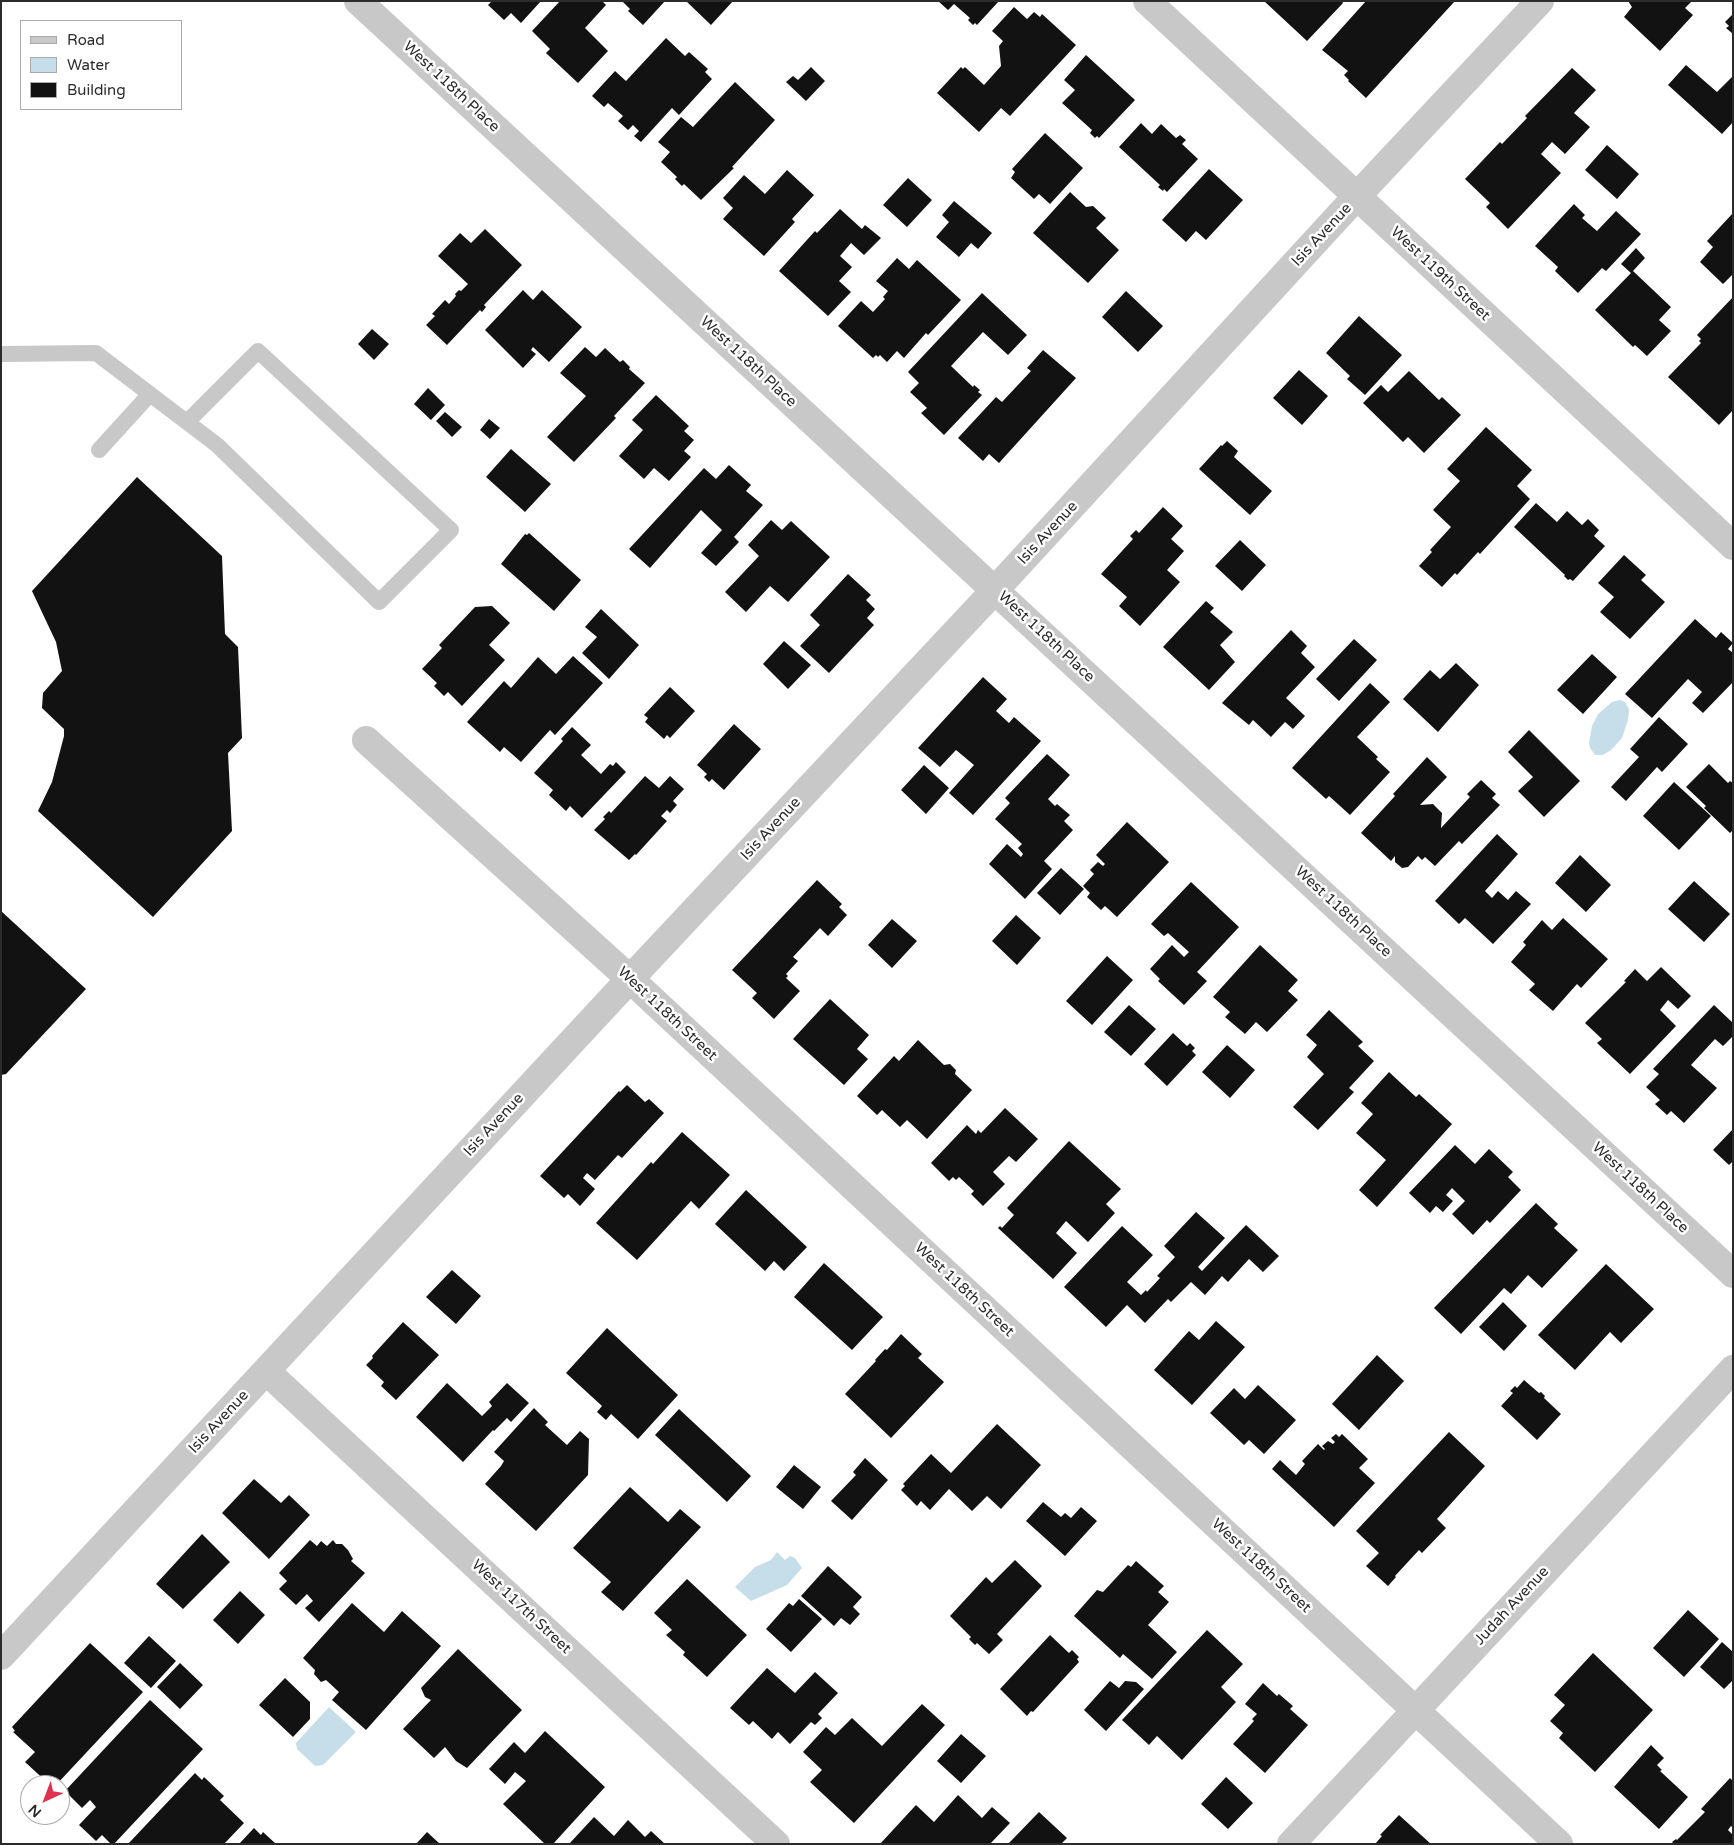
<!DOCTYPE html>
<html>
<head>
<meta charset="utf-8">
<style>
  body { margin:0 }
  #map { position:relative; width:1734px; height:1845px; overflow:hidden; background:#fff; font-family:"Varela Round",sans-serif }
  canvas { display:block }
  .frame { position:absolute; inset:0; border:2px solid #2b2b2b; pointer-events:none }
  .legend { position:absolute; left:20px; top:20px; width:162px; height:90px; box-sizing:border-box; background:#fff; border:1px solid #aaa; margin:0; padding:6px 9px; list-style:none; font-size:15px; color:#2b2b2b }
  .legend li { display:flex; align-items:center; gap:10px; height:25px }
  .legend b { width:25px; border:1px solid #aaa }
  .north { position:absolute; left:20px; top:1775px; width:50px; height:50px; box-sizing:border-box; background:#fff; border:1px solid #aaa; border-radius:50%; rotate:223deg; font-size:14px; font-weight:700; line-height:20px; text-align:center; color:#2b2b2b }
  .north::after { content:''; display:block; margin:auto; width:18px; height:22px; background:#de3250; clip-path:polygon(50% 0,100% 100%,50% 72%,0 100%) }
</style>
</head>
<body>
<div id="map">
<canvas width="1734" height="1845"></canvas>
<div class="frame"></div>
<ul class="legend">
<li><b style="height:6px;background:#c8c8c8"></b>Road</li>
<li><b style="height:14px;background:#c5dee9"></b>Water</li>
<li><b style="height:14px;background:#121212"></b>Building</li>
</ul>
<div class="north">N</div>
</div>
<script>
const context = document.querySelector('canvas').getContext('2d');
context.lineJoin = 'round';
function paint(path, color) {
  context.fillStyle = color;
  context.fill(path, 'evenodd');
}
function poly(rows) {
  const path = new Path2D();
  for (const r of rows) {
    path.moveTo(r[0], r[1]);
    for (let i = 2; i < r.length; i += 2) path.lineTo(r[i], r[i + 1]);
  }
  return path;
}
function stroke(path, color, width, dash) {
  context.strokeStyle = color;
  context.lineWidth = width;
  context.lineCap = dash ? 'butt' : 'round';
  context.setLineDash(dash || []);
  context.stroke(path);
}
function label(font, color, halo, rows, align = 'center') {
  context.font = font + ' "Varela Round",sans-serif';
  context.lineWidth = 5;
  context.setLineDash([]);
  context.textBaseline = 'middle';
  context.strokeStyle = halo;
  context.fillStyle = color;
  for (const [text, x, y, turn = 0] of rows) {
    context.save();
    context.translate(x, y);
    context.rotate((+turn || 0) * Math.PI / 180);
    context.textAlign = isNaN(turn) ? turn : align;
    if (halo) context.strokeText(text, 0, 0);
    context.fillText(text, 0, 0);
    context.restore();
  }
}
const water = poly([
  [1620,700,1625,702,1629,709,1628,720,1622,738,1611,750,1603,755,1595,755,1590,748,1589,743,1592,726,1598,714,1612,702],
  [777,1552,785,1560,790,1556,795,1558,802,1568,787,1585,751,1601,735,1587,755,1567,771,1560],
  [329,1707,356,1732,323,1765,315,1766,297,1749,296,1743]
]);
const building = poly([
  [492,1,541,1,521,23,511,13,504,20,488,5],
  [560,1,602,1,606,5,585,28,608,51,578,83,546,53,550,49,532,31],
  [622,1,665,1,643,25,628,11,630,9],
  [686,1,733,1,711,25],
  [938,1,999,1,977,25,975,23,973,25,968,20,970,18,954,4,948,10],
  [1264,1,1342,1,1343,3,1307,41],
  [1366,1,1455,1,1366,98,1348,81,1349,80,1344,75,1348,71,1322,50],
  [1628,1,1692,1,1685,8,1693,15,1660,51,1624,17,1632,7],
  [1014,7,1027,19,1034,12,1040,17,1042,14,1076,45,1010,116,1001,108,979,132,937,93,961,67,963,69,965,67,984,85,1001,66,999,46,1003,41,992,31],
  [1733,14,1733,34,1726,28,1729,26,1725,22],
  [666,38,685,56,689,52,708,69,705,72,712,79,679,115,672,108,641,142,634,136,639,131,633,125,628,130,618,121,623,116,608,103,604,107,592,96,615,71,626,81],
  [1086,55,1135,100,1099,138,1097,136,1095,138,1090,133,1092,130,1062,103,1075,90,1064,80],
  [1686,65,1717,92,1733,76,1733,122,1722,134,1668,85],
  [811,67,825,81,806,101,786,82,793,76,798,80],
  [1572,68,1596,90,1574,113,1590,127,1565,154,1552,142,1541,154,1561,173,1508,229,1486,207,1490,203,1465,179,1500,142,1502,144,1527,118,1525,116],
  [735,82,775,120,732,167,734,168,701,200,684,184,682,186,675,179,677,177,661,162,670,152,658,142,681,117,693,127],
  [1141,123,1152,134,1161,124,1176,138,1180,135,1186,140,1182,144,1198,159,1167,192,1164,189,1163,191,1158,187,1160,185,1119,147],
  [1045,133,1083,168,1050,204,1039,194,1034,199,1011,178,1015,172,1012,169],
  [1607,145,1639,174,1617,199,1585,170],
  [1209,169,1243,200,1206,240,1196,231,1186,242,1162,220],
  [787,170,814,195,792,219,795,222,764,256,723,219,733,208,723,198,744,175,765,194],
  [908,178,932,200,907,227,883,205],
  [1070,192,1086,207,1093,206,1106,218,1096,228,1119,250,1088,283,1033,233],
  [954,201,992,233,978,249,971,243,959,257,936,237,949,222,942,215],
  [1574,204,1585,215,1582,218,1597,231,1616,211,1641,234,1606,271,1602,268,1578,293,1555,271,1558,267,1535,246],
  [840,209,862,229,865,225,881,238,864,255,851,243,840,256,852,267,839,281,851,292,828,316,779,271,815,231,817,233],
  [1733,213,1733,274,1723,284,1700,262,1713,247,1707,241],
  [485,229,522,265,484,305,486,307,482,312,480,310,447,345,426,325,435,316,432,314,445,300,449,304,456,296,455,294,459,290,461,291,468,284,438,256,460,233,471,243],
  [1636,248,1645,258,1633,271,1671,307,1659,320,1671,331,1647,356,1635,345,1633,347,1595,310,1631,273,1621,264],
  [897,258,909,269,917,260,961,300,928,335,926,333,904,358,897,351,887,362,880,355,878,357,876,355,873,358,838,326,861,301,873,312,885,299,883,297,888,291,876,281],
  [523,290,533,300,542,290,582,327,549,362,533,347,531,350,536,354,523,368,485,330],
  [1126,291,1163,326,1138,352,1102,317],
  [982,293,1027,335,1008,355,983,332,951,366,973,387,974,385,980,390,978,392,982,395,944,435,921,413,927,408,910,392,919,383,908,372],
  [1733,297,1733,410,1719,425,1668,377,1701,343,1699,341,1701,339,1697,335],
  [1359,316,1402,355,1365,395,1347,379,1350,376,1326,353],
  [372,329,389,344,374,360,358,344],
  [585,347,596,357,605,348,620,362,623,360,630,367,629,369,645,383,614,416,616,418,574,462,547,437,586,396,560,373],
  [1043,350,1076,378,999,463,989,454,983,461,958,438,996,397,1002,402,1031,371,1027,368],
  [1299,370,1328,396,1302,425,1273,398],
  [1409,371,1439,400,1442,397,1461,415,1424,453,1408,437,1403,442,1363,403,1381,385,1388,392],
  [428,388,445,405,431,420,414,404],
  [656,395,689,426,684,431,694,440,684,451,691,457,669,481,654,468,644,479,619,456,643,430,632,420],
  [445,412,462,427,452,437,436,421],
  [489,419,500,428,490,439,480,430],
  [1486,427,1532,470,1517,486,1530,499,1480,554,1478,552,1457,575,1455,573,1442,587,1419,566,1432,552,1430,550,1451,527,1433,510,1460,481,1447,469],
  [1227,441,1238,451,1234,457,1272,491,1250,515,1199,469,1221,445,1222,446],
  [511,449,551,484,525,512,486,477],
  [729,465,751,485,746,491,763,505,734,537,739,542,716,566,701,553,722,530,701,510,650,568,629,549,704,468,716,479],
  [137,477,222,556,225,634,238,647,242,738,228,753,232,831,153,917,38,811,52,782,64,736,64,729,42,708,43,693,62,671,56,642,32,591],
  [1536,503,1557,522,1567,511,1582,525,1588,519,1599,530,1594,536,1605,546,1573,581,1570,579,1568,580,1564,576,1565,575,1514,527],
  [1163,507,1183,526,1171,539,1184,551,1167,570,1180,582,1140,626,1119,606,1127,597,1101,574,1133,539,1130,536,1136,530,1139,533],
  [771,520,782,530,791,521,830,557,788,602,770,586,746,612,725,592,759,556,748,545],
  [529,533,581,580,554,611,501,564,525,534,527,535],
  [1240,540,1266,565,1242,591,1215,566],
  [1624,555,1646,575,1641,580,1665,602,1630,639,1600,612,1614,597,1598,583],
  [848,574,871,595,866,600,875,609,867,618,874,625,829,673,800,646,820,625,810,615],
  [1206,601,1214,608,1210,612,1233,632,1220,645,1235,662,1209,690,1163,647],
  [492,606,510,623,489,645,505,660,462,706,448,692,444,696,434,686,437,683,422,669,442,648,439,645,475,607],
  [601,609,639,645,609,679,582,653,597,637,585,627],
  [1695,619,1716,638,1721,632,1733,643,1728,649,1733,653,1733,682,1703,713,1692,703,1702,692,1688,679,1652,718,1625,694],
  [1291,630,1307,646,1301,653,1315,667,1286,698,1305,716,1293,729,1285,722,1271,737,1253,720,1249,725,1222,703],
  [1354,639,1377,660,1339,701,1316,679],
  [784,641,811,665,788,689,763,664],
  [1592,654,1617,677,1583,714,1557,690],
  [573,656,603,683,555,735,550,730,521,762,504,747,500,752,467,722,504,681,511,688,538,657,556,674],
  [1456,663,1479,685,1438,732,1403,699,1430,670,1440,679],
  [983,677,1007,699,996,711,1009,723,1014,717,1041,741,973,815,949,793,974,765,956,750,940,767,918,748],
  [1370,683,1390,702,1357,737,1378,757,1376,759,1390,772,1350,815,1329,796,1326,799,1292,768],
  [670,687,695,711,670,738,667,735,664,739,645,722,648,718,644,715],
  [1659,717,1688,744,1662,772,1657,767,1626,801,1611,787,1639,757,1630,749],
  [734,724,761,749,724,790,712,779,709,782,704,777,707,774,697,765],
  [572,727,591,745,581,755,601,774,610,764,613,766,616,762,626,772,582,818,570,806,566,811,549,795,553,790,534,773,563,741,561,739],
  [1529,730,1580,781,1544,817,1518,791,1533,777,1508,752],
  [1047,754,1070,775,1048,799,1055,806,1057,804,1070,815,1064,821,1073,830,1044,861,1052,869,1025,899,989,864,1007,844,1021,857,1023,854,1018,848,1022,844,995,819,1010,803,1005,798],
  [1427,757,1447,777,1420,805,1433,804,1442,813,1441,828,1470,797,1467,794,1481,780,1496,794,1492,798,1500,805,1462,844,1459,841,1435,866,1425,857,1422,860,1418,856,1408,867,1402,868,1395,862,1395,856,1391,861,1361,833,1395,796,1393,794],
  [1709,764,1728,783,1730,781,1733,783,1733,830,1730,833,1704,808,1706,806,1686,787],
  [924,765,949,788,926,814,901,790],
  [645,776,659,788,670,776,684,789,673,801,677,805,670,813,667,810,661,816,667,821,636,855,635,854,629,860,594,830,605,819,603,817,609,811,611,813],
  [1674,782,1711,816,1679,850,1643,816],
  [1127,822,1169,862,1117,917,1105,906,1101,910,1087,897,1090,893,1083,886,1094,874,1090,870,1098,862,1103,866,1105,864,1096,855],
  [1497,834,1518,854,1485,891,1492,898,1498,891,1508,900,1516,891,1531,904,1493,944,1465,918,1459,924,1435,901],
  [1580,855,1611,885,1586,912,1555,883],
  [1061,868,1084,889,1060,915,1037,893],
  [817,880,842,904,839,907,847,915,828,936,820,928,793,957,798,961,786,974,788,976,786,978,800,991,774,1019,752,998,757,993,732,970],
  [1694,881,1730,914,1704,942,1668,909],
  [1191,882,1239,927,1197,972,1207,981,1184,1005,1158,981,1160,979,1150,969,1172,945,1184,957,1189,952,1168,933,1164,936,1151,924],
  [1,911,86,989,6,1074,1,1075],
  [1016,915,1041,938,1017,965,992,941],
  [1563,918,1608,959,1581,988,1577,984,1553,1011,1529,990,1535,984,1511,962,1526,945,1523,942,1542,920,1552,930],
  [892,919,917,941,892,968,868,945],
  [1260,945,1298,980,1288,991,1298,1000,1267,1032,1256,1022,1245,1034,1225,1017,1230,1012,1213,997],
  [1107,956,1133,980,1092,1025,1066,1001],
  [1661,967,1691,996,1678,1009,1668,1000,1660,1010,1676,1026,1630,1074,1597,1043,1602,1039,1585,1023,1626,982,1624,981,1635,969,1647,981],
  [830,999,869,1035,857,1049,868,1059,844,1085,793,1039],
  [1129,1005,1156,1029,1131,1056,1104,1032],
  [1714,1005,1733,1023,1733,1036,1723,1046,1715,1039,1691,1065,1717,1088,1684,1123,1671,1111,1667,1115,1655,1104,1660,1100,1646,1087,1659,1074,1653,1069],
  [1329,1010,1363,1042,1358,1046,1374,1061,1349,1088,1354,1092,1318,1130,1293,1107,1324,1074,1307,1057,1317,1045,1306,1035],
  [1173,1033,1187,1046,1190,1043,1195,1048,1192,1051,1196,1055,1167,1086,1144,1064],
  [918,1040,944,1065,950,1064,956,1070,955,1074,972,1090,927,1139,907,1120,900,1127,882,1110,877,1115,857,1096,894,1056,899,1061],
  [1227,1045,1255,1070,1230,1098,1202,1072],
  [1389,1072,1416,1097,1419,1094,1452,1124,1377,1207,1359,1190,1386,1160,1356,1133,1373,1114,1361,1103],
  [627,1085,645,1102,649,1099,664,1113,622,1158,618,1155,595,1180,587,1173,583,1178,595,1189,580,1206,568,1194,564,1198,540,1176,619,1091,620,1092],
  [1005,1108,1038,1139,1016,1162,1009,1156,993,1172,1005,1184,983,1206,971,1194,974,1191,959,1177,956,1180,953,1177,949,1181,931,1163,967,1125,976,1134,978,1130,981,1133],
  [1733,1129,1733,1161,1729,1165,1713,1150],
  [682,1132,730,1175,699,1209,691,1201,637,1260,596,1223,651,1162,653,1164],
  [1069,1141,1121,1189,1106,1204,1115,1213,1088,1242,1066,1221,1056,1233,1077,1253,1053,1279,998,1228,1000,1226,1002,1228,1014,1215,1007,1208],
  [1455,1145,1475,1164,1489,1149,1513,1172,1508,1177,1521,1190,1490,1223,1487,1220,1473,1235,1452,1214,1465,1201,1452,1188,1446,1195,1453,1201,1443,1212,1436,1206,1430,1213,1409,1193],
  [746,1190,807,1247,784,1271,774,1261,765,1271,715,1224],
  [1536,1203,1558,1224,1554,1228,1578,1250,1542,1288,1528,1275,1511,1294,1504,1288,1461,1334,1434,1308],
  [1196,1212,1225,1238,1198,1267,1202,1271,1246,1225,1279,1256,1263,1272,1249,1259,1228,1282,1222,1276,1205,1295,1191,1282,1171,1302,1168,1299,1145,1323,1127,1305,1106,1327,1064,1287,1122,1226,1153,1255,1127,1282,1141,1295,1146,1290,1147,1292,1160,1278,1157,1276,1175,1257,1164,1246],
  [824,1263,883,1317,852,1350,794,1297],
  [1606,1264,1654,1309,1621,1343,1610,1332,1575,1370,1538,1335],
  [452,1270,481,1296,456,1324,426,1297],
  [1503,1302,1527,1326,1504,1351,1479,1327],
  [1216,1321,1245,1347,1192,1405,1154,1370,1189,1331,1199,1340],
  [403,1322,439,1355,396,1400,381,1386,384,1382,366,1365,373,1358,372,1356],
  [607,1328,678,1395,638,1439,611,1414,606,1420,597,1412,602,1406,566,1373],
  [901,1334,922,1354,918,1358,944,1382,891,1438,845,1394,876,1361,875,1360,885,1349,887,1350],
  [1377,1355,1404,1381,1359,1430,1332,1404],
  [1524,1380,1539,1393,1541,1392,1545,1396,1544,1398,1561,1414,1537,1440,1501,1406,1513,1393,1510,1391,1515,1386,1517,1388],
  [447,1383,482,1416,492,1406,489,1402,507,1383,529,1403,511,1422,507,1418,494,1431,493,1430,463,1462,416,1417],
  [1258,1385,1296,1420,1264,1454,1249,1440,1244,1445,1210,1413,1234,1388,1245,1399],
  [534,1408,548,1422,545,1425,567,1445,580,1431,589,1439,588,1475,536,1531,485,1484,501,1466,504,1461,494,1452],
  [679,1409,751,1476,727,1502,655,1435],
  [997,1424,1041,1465,1001,1509,987,1496,972,1511,949,1489,930,1510,921,1501,917,1506,901,1490,905,1486,903,1484,931,1454,951,1473],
  [1449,1432,1485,1466,1437,1519,1446,1528,1422,1553,1419,1550,1395,1576,1396,1577,1388,1586,1366,1566,1379,1553,1356,1531],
  [1336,1434,1339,1437,1342,1434,1368,1459,1359,1468,1375,1483,1334,1527,1272,1469,1280,1460,1296,1475,1305,1464,1302,1461,1318,1444,1324,1450,1325,1449,1322,1446,1328,1441,1333,1444,1335,1442,1331,1438],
  [865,1458,888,1480,852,1520,831,1501,856,1475,853,1472],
  [794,1465,821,1487,803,1509,776,1487],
  [254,1479,281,1503,289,1495,310,1515,269,1559,222,1513],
  [630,1487,668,1522,680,1509,701,1527,623,1611,601,1592,611,1582,573,1548],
  [1043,1502,1061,1517,1065,1513,1071,1518,1081,1507,1097,1521,1065,1556,1026,1521],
  [202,1534,230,1562,183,1609,156,1584],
  [310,1540,317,1546,321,1541,327,1546,333,1540,336,1544,342,1544,348,1550,353,1559,351,1561,365,1573,319,1622,305,1608,313,1601,307,1594,296,1605,279,1589,287,1581,279,1573],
  [1015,1560,1042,1586,997,1634,1003,1640,989,1654,977,1643,975,1645,969,1639,971,1637,950,1616,986,1577,992,1583],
  [1136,1561,1164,1586,1158,1592,1169,1602,1148,1625,1177,1652,1152,1679,1123,1654,1120,1658,1074,1616,1097,1590,1103,1592,1128,1565,1131,1567],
  [828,1566,862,1597,853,1607,860,1614,850,1625,841,1618,834,1626,801,1596],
  [687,1579,747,1635,707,1677,683,1655,685,1652,666,1635,672,1630,654,1613],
  [240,1591,265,1615,238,1644,213,1620],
  [799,1599,822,1619,791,1652,766,1629,789,1603,793,1606],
  [352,1603,384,1632,402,1611,441,1646,366,1730,332,1700,339,1692,326,1680,321,1682,314,1674,315,1670,303,1658],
  [1688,1610,1719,1639,1684,1677,1653,1648],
  [1207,1630,1243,1664,1221,1687,1236,1702,1182,1760,1157,1736,1149,1745,1122,1720],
  [1050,1635,1069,1653,1072,1650,1079,1657,1077,1659,1079,1662,1033,1712,1031,1711,1027,1716,1000,1689],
  [149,1636,176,1661,151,1688,124,1663],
  [1722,1642,1733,1652,1733,1680,1724,1689,1700,1667],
  [90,1643,143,1692,56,1785,50,1785,25,1762,35,1752,13,1732,15,1731,12,1727],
  [458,1649,522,1710,467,1768,456,1761,445,1747,434,1758,403,1729,431,1700,425,1697,421,1688],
  [1593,1653,1653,1710,1595,1772,1559,1738,1563,1733,1550,1721,1565,1705,1554,1695],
  [180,1663,203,1685,180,1709,157,1687],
  [767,1668,795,1693,815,1672,838,1693,818,1714,822,1718,815,1725,811,1722,790,1744,778,1732,772,1739,753,1721,749,1725,730,1708],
  [285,1678,310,1702,310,1719,293,1737,259,1705],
  [1110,1681,1119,1688,1125,1681,1136,1682,1144,1689,1106,1731,1084,1710],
  [1263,1683,1277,1696,1279,1694,1293,1706,1290,1709,1308,1725,1265,1773,1233,1744,1254,1721,1252,1719,1257,1714,1245,1704],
  [150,1700,203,1749,114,1844,111,1844,102,1835,96,1841,79,1825,96,1807,90,1800,82,1808,65,1791],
  [922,1704,945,1725,854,1823,810,1782,822,1770,803,1752,826,1727,835,1735,852,1718,882,1746],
  [545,1731,605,1787,553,1844,545,1844,503,1804,526,1781,515,1772,505,1784,489,1769,514,1742,525,1753],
  [961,1734,986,1756,961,1783,937,1761],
  [1651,1745,1664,1758,1657,1765,1662,1770,1660,1771,1688,1797,1659,1829,1614,1787],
  [195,1773,202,1780,204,1777,224,1796,220,1800,244,1823,224,1844,128,1844],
  [1226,1777,1253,1803,1228,1829,1201,1804],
  [1730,1778,1733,1781,1733,1828,1731,1826,1728,1830,1733,1835,1733,1844,1674,1844,1672,1842,1676,1839,1677,1840,1705,1812,1701,1809],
  [958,1795,982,1818,992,1807,1010,1823,990,1844,880,1844,916,1805,934,1822],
  [1039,1812,1067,1838,1061,1844,1008,1844],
  [1399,1815,1431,1844,1375,1844,1382,1836,1380,1835],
  [594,1817,614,1836,628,1820,645,1837,651,1831,665,1844,569,1844],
  [254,1828,261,1835,263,1832,276,1844,239,1844],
  [427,1832,440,1844,416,1844]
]);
const service = poly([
  [1,354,96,353,217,445,379,602,451,530,258,351,187,422],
  [99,450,150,394]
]);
const minor = poly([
  [358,1,1733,1274],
  [1147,1,1733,546],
  [266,1371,776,1844],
  [1,1656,630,979,995,590,1357,196,1540,1],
  [1291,1844,1416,1710]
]);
const tertiary = poly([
  [366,740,630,979,1559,1844],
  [1416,1710,1733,1369]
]);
const streetNames = [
  ["West 118th Place",451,87,43],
  ["Isis Avenue",1322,235,-47],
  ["West 119th Street",1440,274,43],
  ["West 118th Place",748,362,43],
  ["Isis Avenue",1048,533,-47],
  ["West 118th Place",1046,637,43],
  ["Isis Avenue",771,829,-47],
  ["West 118th Place",1343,912,43],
  ["West 118th Street",667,1014,43],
  ["Isis Avenue",494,1125,-47],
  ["West 118th Place",1640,1188,43],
  ["West 118th Street",964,1290,43],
  ["Isis Avenue",219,1422,-47],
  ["West 118th Street",1261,1566,43],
  ["Judah Avenue",1512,1606,-47],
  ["West 117th Street",521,1607,43]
];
paint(water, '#c5dee9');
paint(building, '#121212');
stroke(service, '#c8c8c8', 16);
stroke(minor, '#c8c8c8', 28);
stroke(tertiary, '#c8c8c8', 28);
label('15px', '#2b2b2b', '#fff', streetNames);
</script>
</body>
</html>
